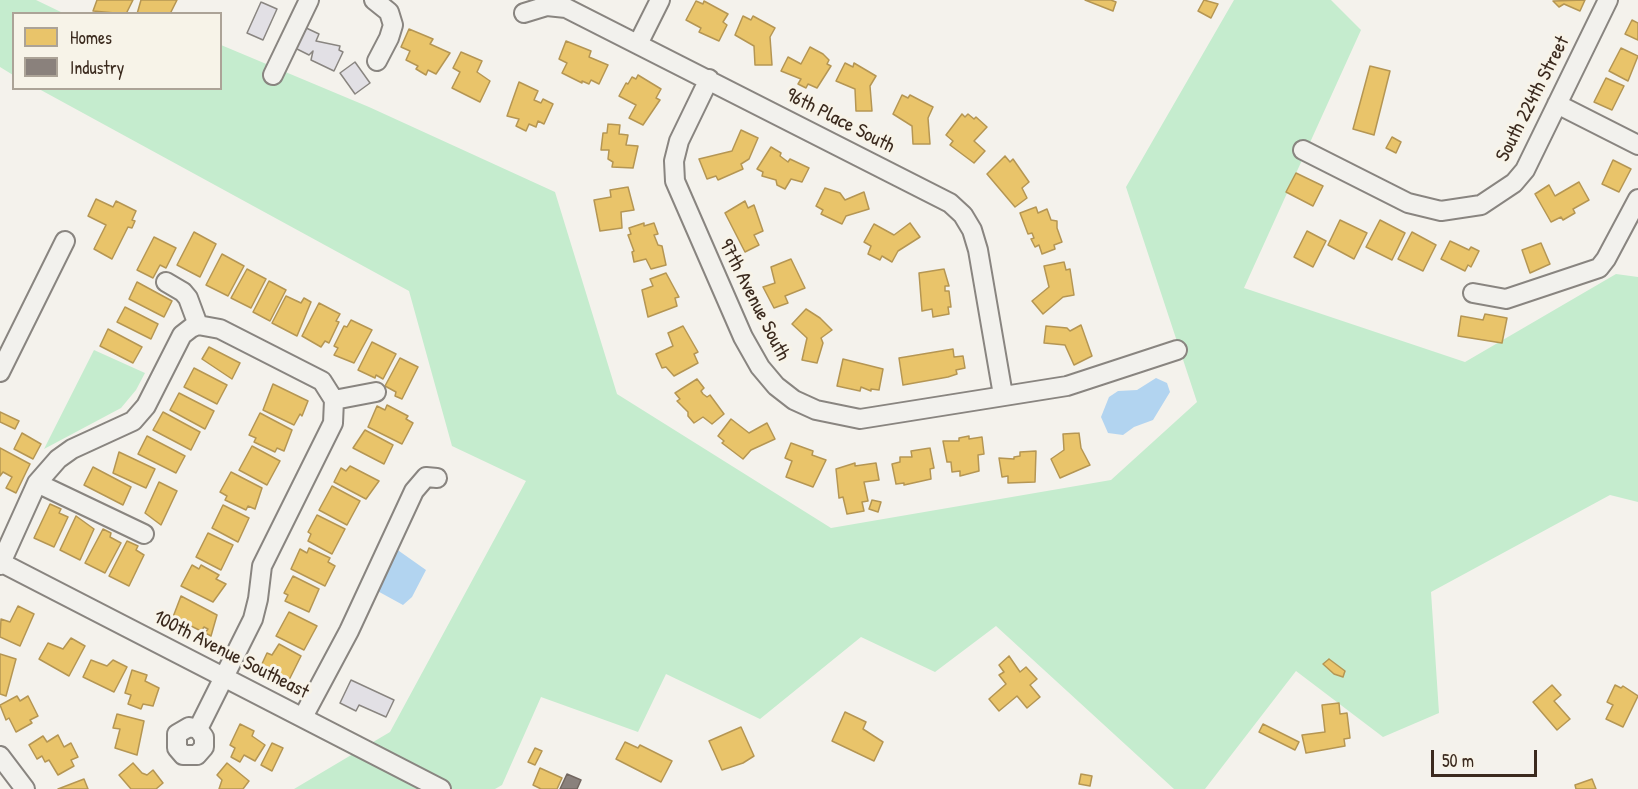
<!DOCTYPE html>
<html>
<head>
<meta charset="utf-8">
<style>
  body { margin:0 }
  #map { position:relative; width:1638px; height:789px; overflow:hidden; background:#f4f2ec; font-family:"Patrick Hand",sans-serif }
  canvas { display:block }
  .legend { position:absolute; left:12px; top:12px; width:210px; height:78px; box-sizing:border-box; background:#f7f3e8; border:2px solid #aca397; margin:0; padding:8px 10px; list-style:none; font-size:18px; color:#3b2a1e }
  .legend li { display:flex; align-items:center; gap:12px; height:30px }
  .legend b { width:30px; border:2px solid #aca397 }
  .scale { position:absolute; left:1431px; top:750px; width:106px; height:27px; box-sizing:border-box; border:3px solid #3b2a1e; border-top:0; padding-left:8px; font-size:18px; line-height:21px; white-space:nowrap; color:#3b2a1e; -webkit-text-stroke:4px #f7f3e8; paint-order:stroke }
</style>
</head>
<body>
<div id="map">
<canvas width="1638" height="789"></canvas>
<ul class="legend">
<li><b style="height:16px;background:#e9c46a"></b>Homes</li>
<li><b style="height:16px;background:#8a817c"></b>Industry</li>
</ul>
<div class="scale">50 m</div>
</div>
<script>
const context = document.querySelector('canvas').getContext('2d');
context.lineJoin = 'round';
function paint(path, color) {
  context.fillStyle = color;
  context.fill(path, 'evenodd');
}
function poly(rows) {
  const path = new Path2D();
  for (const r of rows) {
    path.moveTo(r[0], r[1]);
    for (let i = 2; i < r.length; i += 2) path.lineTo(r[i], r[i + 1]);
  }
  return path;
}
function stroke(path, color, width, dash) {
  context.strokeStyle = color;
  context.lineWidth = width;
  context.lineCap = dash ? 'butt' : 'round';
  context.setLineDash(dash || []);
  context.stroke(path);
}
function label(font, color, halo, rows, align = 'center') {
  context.font = font + ' "Patrick Hand",sans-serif';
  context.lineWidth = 6;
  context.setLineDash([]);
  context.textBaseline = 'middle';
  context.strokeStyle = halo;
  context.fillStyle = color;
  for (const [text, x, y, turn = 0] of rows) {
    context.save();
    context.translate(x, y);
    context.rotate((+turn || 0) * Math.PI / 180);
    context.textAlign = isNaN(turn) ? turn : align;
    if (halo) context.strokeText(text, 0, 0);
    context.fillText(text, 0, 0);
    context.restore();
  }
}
const green = poly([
  [0,0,36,0,63,13,14,14,13,75,0,67],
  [1234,0,1331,0,1361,30,1244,288,1465,362,1616,274,1638,277,1638,502,1610,495,1431,592,1439,713,1383,737,1296,671,1205,789,1174,789,996,626,935,672,861,637,760,719,666,674,638,732,541,697,502,785,495,789,294,789,390,732,526,481,452,446,409,291,39,89,220,88,221,45,369,107,555,192,617,394,831,528,1111,480,1197,402,1126,187],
  [94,350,145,373,136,390,121,408,44,449]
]);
const water = poly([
  [1156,378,1167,383,1170,392,1153,420,1134,427,1123,435,1108,433,1101,417,1109,397,1118,391,1137,390],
  [392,546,426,570,412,597,403,605,372,588]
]);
const homes = poly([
  [97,0,133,0,126,14,93,11,97,0],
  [141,0,177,0,170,14,137,14,141,0],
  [1085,0,1111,0,1116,2,1113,11,1085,0],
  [1204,0,1218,4,1211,18,1198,11,1204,0],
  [1585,0,1580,11,1564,4,1559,7,1553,1,1585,0],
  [696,1,703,4,704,1,728,14,723,22,727,25,719,41,699,32,701,28,686,20,696,1],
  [743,16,751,20,753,16,775,28,770,37,772,65,755,65,754,46,735,35,743,16],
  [1632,20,1638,23,1638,40,1625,34,1632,20],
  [409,29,433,39,430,44,450,53,436,74,428,70,426,75,416,69,418,66,406,60,410,51,401,47,409,29],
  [566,41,591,51,589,57,608,65,599,84,591,80,589,84,582,81,582,83,562,73,567,63,559,59,566,41],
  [810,47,823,54,829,60,827,64,831,66,817,88,808,84,806,88,798,84,801,79,781,71,788,57,801,64,810,47],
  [1621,48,1638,56,1628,81,1609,71,1621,48],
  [461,52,482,61,477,72,490,81,480,102,452,88,460,72,453,68,461,52],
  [845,63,853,67,854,63,876,76,870,86,872,111,856,111,855,89,836,81,845,63],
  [1370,66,1390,71,1374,135,1353,129,1370,66],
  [638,75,661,89,656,98,660,100,643,125,629,118,636,105,619,96,626,83,628,84,632,77,636,79,638,75],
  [1606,78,1624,86,1612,110,1594,102,1606,78],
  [519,82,538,91,534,100,541,103,543,99,553,104,544,124,538,121,536,127,529,124,526,131,516,126,519,119,507,116,519,82],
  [902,95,908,98,910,95,933,107,928,118,930,144,913,144,912,126,893,114,902,95],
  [962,114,965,117,968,114,974,119,976,117,987,127,974,141,985,151,974,163,950,145,953,141,946,135,962,114],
  [608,124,620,125,619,134,628,135,626,145,638,146,633,168,612,167,613,162,608,159,609,150,601,150,603,133,607,133,608,124],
  [741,130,758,138,749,159,741,164,743,169,718,180,716,176,707,179,699,159,732,151,741,130],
  [1392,137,1401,142,1396,153,1386,148,1392,137],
  [771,147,781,153,780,156,788,162,790,159,809,168,802,182,791,179,785,189,777,185,776,180,762,176,763,172,757,169,771,147],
  [1005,156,1010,162,1013,159,1029,182,1022,188,1027,198,1015,207,987,174,1005,156],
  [1613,160,1631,169,1619,192,1602,184,1613,160],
  [1296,173,1323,186,1313,206,1286,192,1296,173],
  [1579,182,1589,200,1573,209,1575,213,1563,220,1561,217,1551,222,1535,194,1549,185,1555,196,1579,182],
  [628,187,634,210,621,212,622,228,600,231,594,200,611,197,610,190,628,187],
  [825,188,840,193,845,200,864,192,869,209,846,216,842,224,821,214,823,210,816,206,825,188],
  [96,199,113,207,116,201,136,211,132,220,135,221,132,228,128,227,112,259,94,249,106,225,88,216,96,199],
  [745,201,748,208,754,205,763,231,754,235,759,245,745,252,725,213,745,201],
  [1036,207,1038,213,1047,209,1051,220,1057,221,1057,228,1062,242,1054,245,1055,249,1042,254,1039,245,1035,247,1031,239,1034,238,1032,233,1028,234,1020,213,1036,207],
  [1340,220,1367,233,1354,259,1328,245,1340,220],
  [1380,220,1405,233,1392,260,1366,247,1380,220],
  [644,223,644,226,654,223,658,234,654,235,658,245,662,246,666,265,651,269,646,259,634,262,632,252,634,251,628,235,631,234,629,228,644,223],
  [910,223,920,237,898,251,892,262,882,256,880,260,868,254,871,246,864,242,874,224,894,235,910,223],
  [1307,231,1326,241,1313,267,1294,257,1307,231],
  [194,232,216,244,200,277,177,265,194,232],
  [1412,232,1436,245,1423,271,1398,259,1412,232],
  [154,237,176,248,166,268,160,265,153,278,137,270,154,237],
  [1450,241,1469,250,1471,247,1479,251,1471,267,1468,265,1465,271,1441,259,1450,241],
  [1541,243,1550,264,1530,273,1522,250,1541,243],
  [222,254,244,266,228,296,206,285,222,254],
  [791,259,805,288,785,296,788,303,774,308,763,287,775,283,771,267,791,259],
  [1064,262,1066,270,1070,269,1074,295,1063,297,1043,314,1032,301,1049,287,1044,266,1064,262],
  [247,269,266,279,251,308,231,298,247,269],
  [944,269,949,286,945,286,945,291,949,291,951,307,948,307,949,314,933,317,932,309,922,311,919,273,944,269],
  [666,273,679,297,675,298,677,306,648,317,642,290,653,286,650,279,666,273],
  [269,281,286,290,270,321,253,312,269,281],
  [137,282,172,301,164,317,129,299,137,282],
  [286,296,301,303,304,298,311,302,297,336,272,323,286,296],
  [319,303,340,314,336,321,339,322,329,343,325,341,321,347,302,336,319,303],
  [125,307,158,324,151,339,117,322,125,307],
  [806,309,820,318,832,330,821,338,823,343,817,363,802,360,807,338,792,324,806,309],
  [1485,314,1507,318,1502,343,1458,336,1461,316,1483,320,1485,314],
  [351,320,372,330,354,363,334,355,338,348,334,346,344,326,347,327,351,320],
  [1081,325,1092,356,1074,365,1065,345,1044,343,1046,326,1067,328,1070,331,1081,325],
  [683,326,698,352,694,354,698,363,674,376,666,367,662,368,656,354,673,346,668,333,683,326],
  [108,329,142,347,133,363,100,346,108,329],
  [372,342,396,354,383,379,376,375,375,378,358,370,372,342],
  [209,347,240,363,232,379,202,359,209,347],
  [953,349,954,357,963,356,965,368,956,370,957,374,948,377,903,385,899,358,953,349],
  [400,358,418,367,402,399,395,396,396,392,385,386,400,358],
  [843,359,883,369,879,390,871,389,871,391,861,387,860,391,837,386,843,359],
  [194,368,227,385,217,404,184,387,194,368],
  [697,379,704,388,701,391,703,394,707,397,710,395,724,414,712,424,703,417,694,423,688,416,688,412,677,401,680,399,675,393,697,379],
  [273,384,308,401,302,416,300,414,294,425,263,410,273,384],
  [179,393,214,411,205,429,170,410,179,393],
  [387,405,408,416,406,419,413,423,402,444,368,427,377,406,385,410,387,405],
  [0,412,19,421,15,429,0,422,0,412],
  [163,412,200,432,191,450,153,430,163,412],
  [260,413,292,430,284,451,277,448,275,452,254,442,256,438,249,435,260,413],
  [731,419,749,433,767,423,775,439,751,450,743,459,722,443,724,441,718,436,731,419],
  [365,430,393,445,384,464,353,448,365,430],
  [22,433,41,444,33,459,14,449,22,433],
  [1079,433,1081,448,1090,465,1060,478,1051,459,1064,450,1063,434,1079,433],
  [147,436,185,456,176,473,138,454,147,436],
  [969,436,969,439,982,437,984,454,978,455,979,471,960,476,960,471,952,472,951,462,947,462,943,441,959,441,959,438,969,436],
  [791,443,813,451,812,455,826,460,813,487,786,477,792,461,785,458,791,443],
  [252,446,280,461,267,485,239,470,252,446],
  [0,448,30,464,16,493,6,488,12,477,3,472,0,476,0,448],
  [930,448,934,468,930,469,931,479,904,485,904,483,896,484,892,464,900,462,900,457,912,457,911,451,930,448],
  [1036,451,1035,482,1008,483,1008,476,1002,477,999,458,1014,459,1014,457,1020,456,1020,452,1036,451],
  [119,452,155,469,146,488,113,473,119,452],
  [855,463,855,466,876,463,879,480,864,482,868,501,862,502,864,511,847,514,843,497,839,498,836,469,855,463],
  [350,466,379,481,366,499,334,482,341,468,346,471,350,466],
  [93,467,131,487,123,505,84,485,93,467],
  [231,472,262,488,255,509,248,506,246,510,225,500,227,496,220,492,231,472],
  [159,482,177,491,161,525,145,513,159,482],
  [332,486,360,501,347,525,319,510,332,486],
  [872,500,881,502,878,512,869,509,872,500],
  [50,504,61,509,59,513,68,517,54,547,34,538,50,504],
  [223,505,249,518,238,542,212,528,223,505],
  [317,515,345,529,332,554,308,541,311,534,308,532,317,515],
  [76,516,94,529,80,560,60,550,76,516],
  [103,529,111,533,110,537,121,543,105,573,85,563,103,529],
  [208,533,233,545,221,570,196,557,208,533],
  [127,541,138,546,136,550,144,555,129,586,109,576,127,541],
  [309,548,330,558,328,562,335,566,325,586,291,569,300,549,307,553,309,548],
  [192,565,199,569,201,565,219,575,216,579,226,584,213,602,181,586,192,565],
  [293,576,319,589,309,612,285,601,288,595,284,593,293,576],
  [181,596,217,615,211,636,205,633,208,629,204,627,201,631,173,617,181,596],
  [18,606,34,614,20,646,0,637,1,619,10,622,18,606],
  [289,612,317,626,304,650,276,636,289,612],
  [71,638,85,646,69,676,39,659,48,643,63,649,71,638],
  [279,644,301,656,289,680,261,666,267,653,272,655,279,644],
  [0,654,16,659,6,696,0,694,0,654],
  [1009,656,1020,672,1026,667,1037,679,1030,685,1040,697,1027,708,1017,696,999,711,989,699,1006,684,999,675,1004,672,999,665,1009,656],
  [1329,659,1345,671,1343,677,1334,674,1323,664,1329,659],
  [91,660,107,666,113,660,127,667,114,692,83,677,91,660],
  [132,670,147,675,145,681,159,688,153,706,143,704,141,709,128,704,131,695,125,693,132,670],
  [1552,685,1561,695,1554,701,1570,719,1557,730,1533,702,1552,685],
  [1615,685,1621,688,1623,686,1638,696,1623,727,1606,719,1613,705,1607,702,1615,685],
  [17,696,20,701,28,696,38,716,30,720,32,723,16,732,9,718,6,720,0,705,17,696],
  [1339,703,1340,714,1347,713,1350,738,1344,739,1345,746,1306,753,1302,735,1325,732,1322,705,1339,703],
  [845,712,866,722,863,729,883,742,874,761,832,741,845,712],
  [117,714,144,721,137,755,115,748,120,729,113,728,117,714],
  [240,724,254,731,252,736,265,745,255,761,244,755,240,762,231,757,235,748,230,745,240,724],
  [1263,724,1299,742,1295,750,1259,732,1263,724],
  [741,727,754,756,743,763,722,770,709,741,741,727],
  [58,735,64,747,71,743,78,757,71,760,74,766,58,775,49,760,45,762,42,756,37,759,29,745,43,736,47,742,58,735],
  [625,742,638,748,640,745,672,761,661,782,616,759,625,742],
  [272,743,283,748,272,771,261,765,272,743],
  [535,748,542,751,535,765,528,762,535,748],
  [133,763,142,773,147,775,153,770,163,783,156,789,131,789,119,775,133,763],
  [227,763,249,781,243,789,219,789,222,780,217,775,227,763],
  [540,768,562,778,557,789,541,789,533,785,540,768],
  [1081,774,1092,776,1090,786,1079,784,1081,774],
  [84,779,88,789,58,789,84,779],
  [1592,779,1596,789,1576,789,1575,785,1592,779]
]);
const industry = poly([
  [567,774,581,780,577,789,560,789,567,774]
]);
const building = poly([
  [261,2,277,9,263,40,247,33,261,2],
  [302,26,319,34,316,41,340,46,339,50,343,52,334,71,311,60,313,51,309,55,293,47,302,26],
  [355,62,370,83,355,94,340,73,355,62],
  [351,680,394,700,386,717,359,705,356,711,340,703,351,680]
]);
const minor = poly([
  [374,0,389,12,393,25,389,38,377,61],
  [524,13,547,6,566,8,950,203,963,215,972,230,978,250,1003,395],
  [638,44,660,0],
  [273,75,309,0],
  [709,79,679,141,674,161,675,181,743,337,760,367,776,386,794,400,816,410,860,419,1067,386,1177,350],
  [1557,104,1638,145],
  [1303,150,1408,203,1441,211,1481,205,1514,183,1525,170,1608,0],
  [166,282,183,292,188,298,198,325],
  [1473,293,1506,299,1599,268,1606,259,1638,199],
  [0,372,65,241],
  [334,400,376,392],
  [37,483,144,534],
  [0,562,441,789],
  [0,565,37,483,58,459,72,449,133,421,146,406,182,335,191,328,198,325,220,329,322,381,334,400,333,423,262,566,258,599,253,619,198,729,204,737,204,747,197,755,183,755,177,748,177,734,189,727,198,729],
  [303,717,349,631,414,491,426,477,437,478],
  [0,756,25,789]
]);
const streetNames = [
  ["South 224th Street",1533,99,-63],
  ["96th Place South",840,121,27],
  ["97th Avenue South",754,300,63],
  ["100th Avenue Southeast",231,655,27]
];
paint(green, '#c5ecce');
paint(water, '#b2d4f0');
paint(homes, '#e9c46a');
stroke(homes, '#b59653', 1.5);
paint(industry, '#8a817c');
stroke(industry, '#726760', 1.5);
paint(building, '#e2e0e5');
stroke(building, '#898580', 1.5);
stroke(minor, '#898580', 22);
stroke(minor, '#f2f1ed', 18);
label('20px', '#3b2a1e', '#f7f3e8', streetNames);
</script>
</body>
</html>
